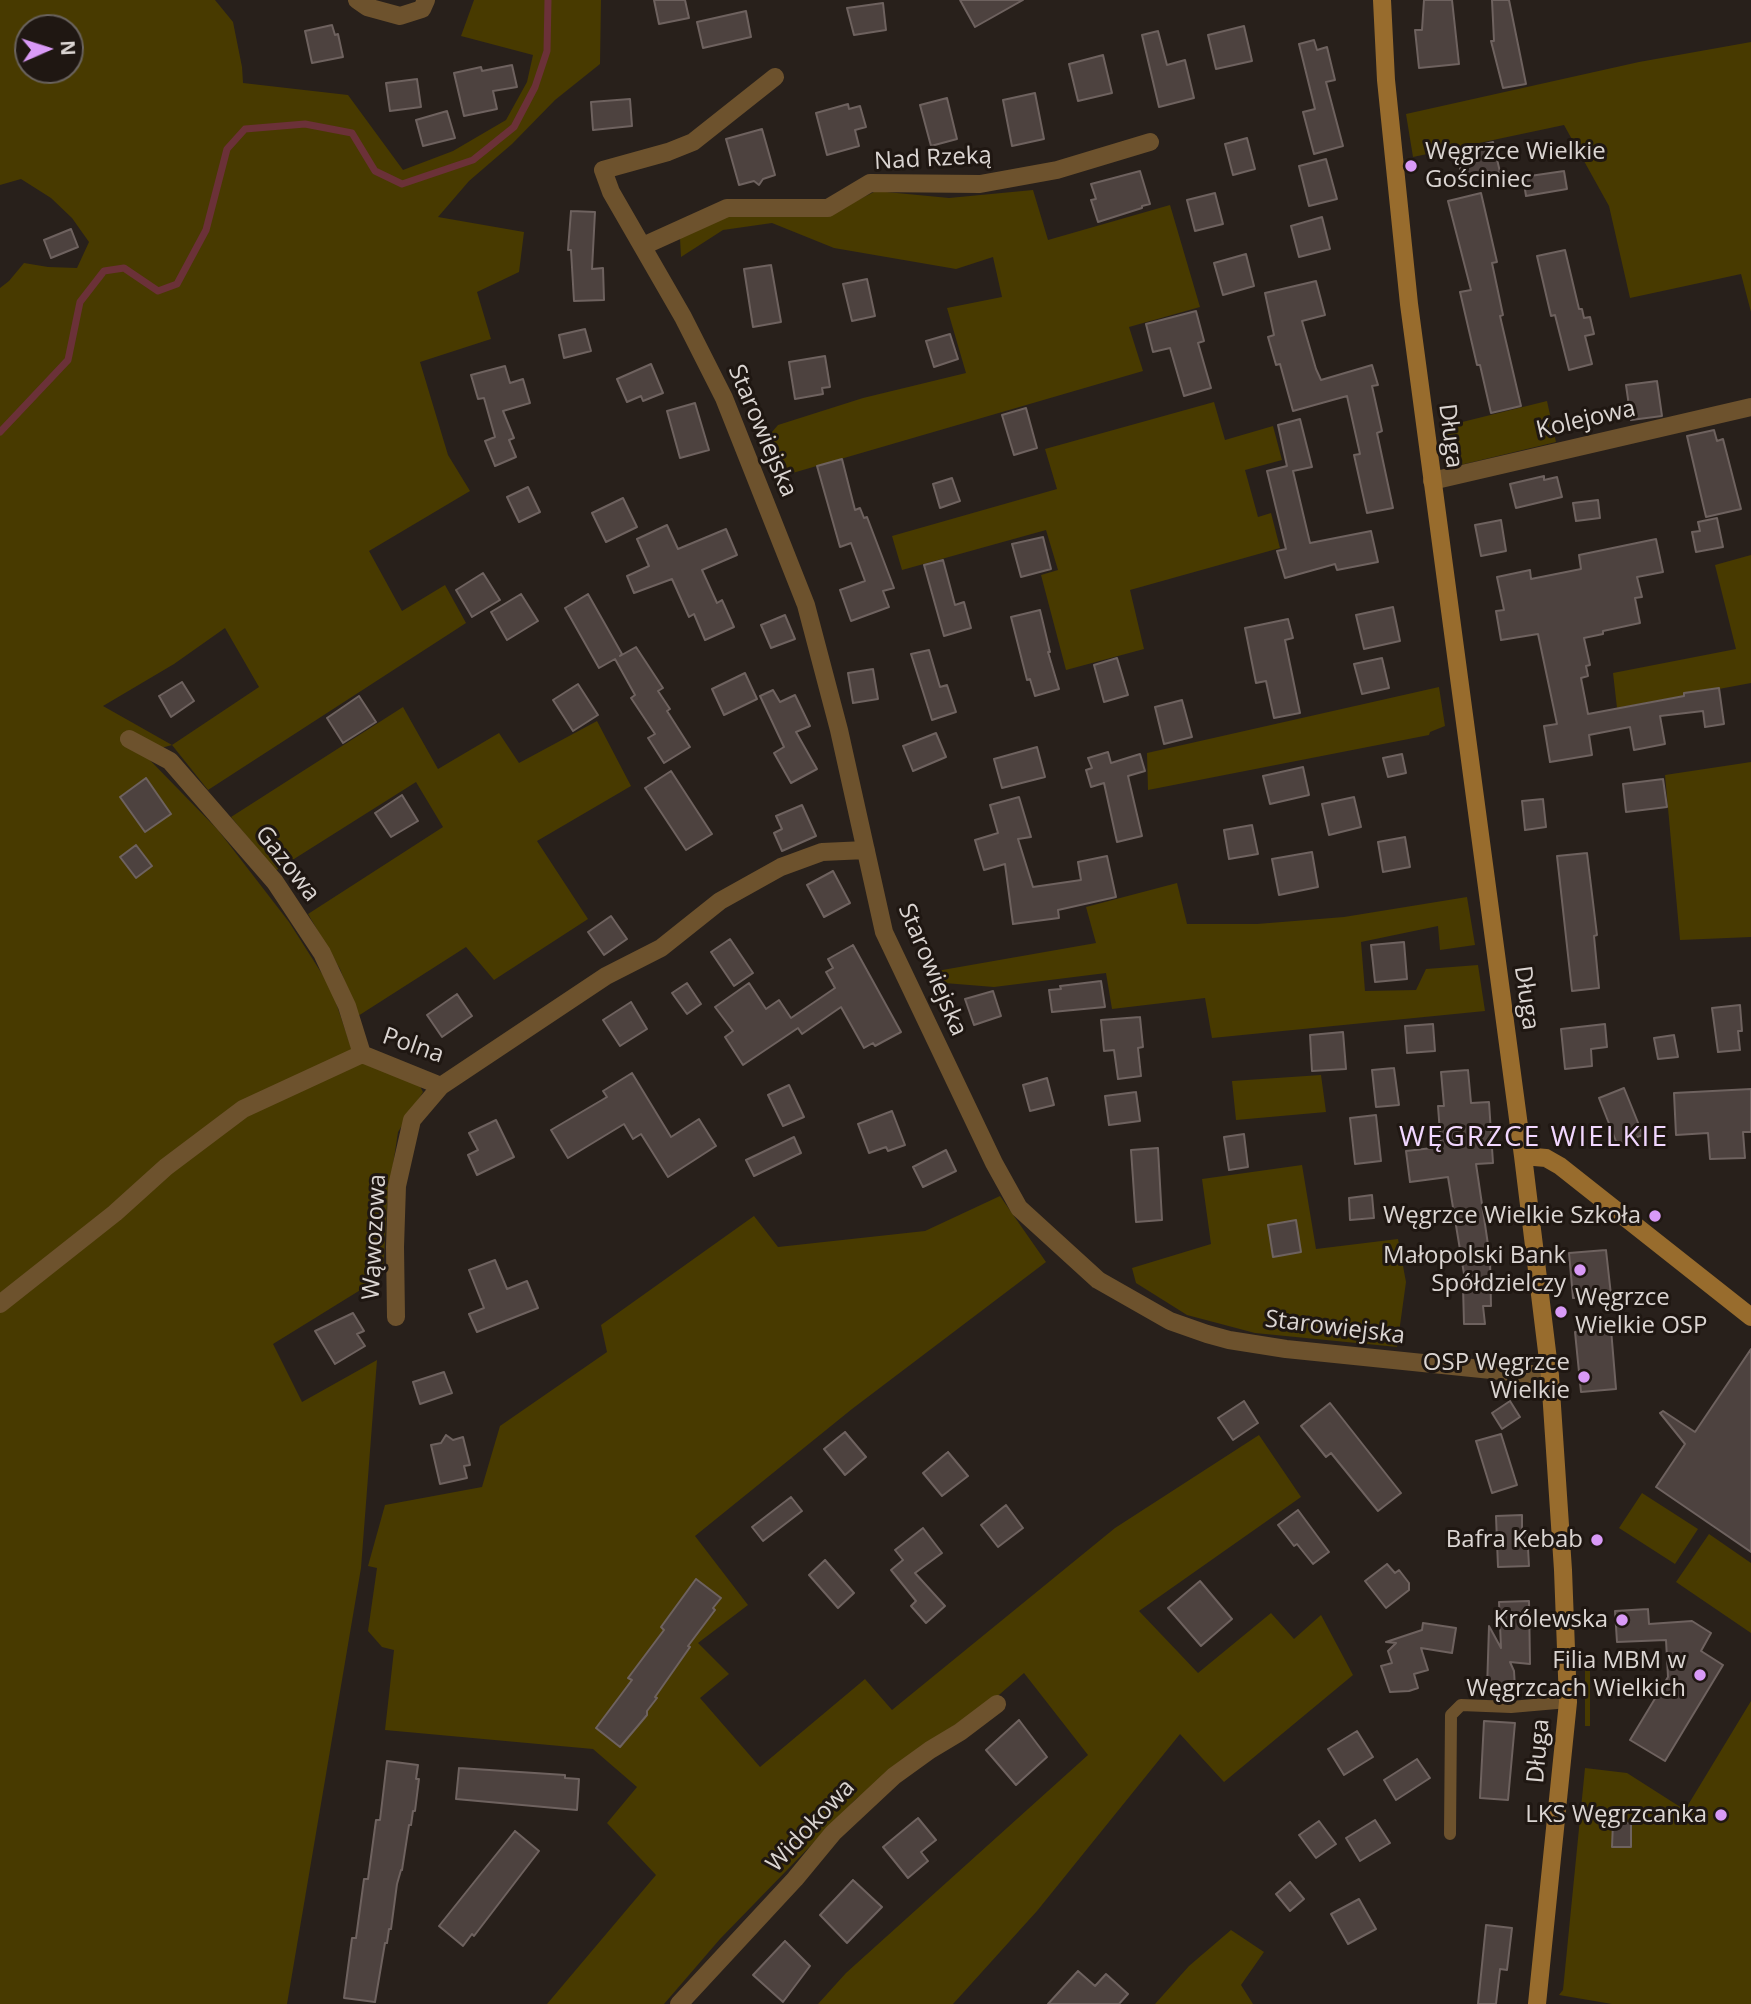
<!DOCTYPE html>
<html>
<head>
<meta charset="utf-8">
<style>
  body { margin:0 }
  #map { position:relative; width:1751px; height:2004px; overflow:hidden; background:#28201b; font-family:"Open Sans",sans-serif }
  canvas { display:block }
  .north { position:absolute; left:14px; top:14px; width:70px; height:70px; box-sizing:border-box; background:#1f1712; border:2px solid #6a635f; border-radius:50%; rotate:87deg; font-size:19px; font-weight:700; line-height:28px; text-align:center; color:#dbd5d2 }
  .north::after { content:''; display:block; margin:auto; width:24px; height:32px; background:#d99af7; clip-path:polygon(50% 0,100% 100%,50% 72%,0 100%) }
</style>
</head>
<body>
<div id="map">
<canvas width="1751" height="2004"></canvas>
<div class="north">N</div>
</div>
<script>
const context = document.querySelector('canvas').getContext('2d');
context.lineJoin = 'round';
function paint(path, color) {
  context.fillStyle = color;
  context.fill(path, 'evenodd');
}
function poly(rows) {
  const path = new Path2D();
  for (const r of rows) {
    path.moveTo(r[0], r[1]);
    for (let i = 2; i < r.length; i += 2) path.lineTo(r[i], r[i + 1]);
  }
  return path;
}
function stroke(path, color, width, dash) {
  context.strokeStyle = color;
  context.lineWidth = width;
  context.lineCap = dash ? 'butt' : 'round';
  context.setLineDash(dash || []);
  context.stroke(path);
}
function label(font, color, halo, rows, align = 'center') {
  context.font = font + ' "Open Sans",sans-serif';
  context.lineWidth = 6;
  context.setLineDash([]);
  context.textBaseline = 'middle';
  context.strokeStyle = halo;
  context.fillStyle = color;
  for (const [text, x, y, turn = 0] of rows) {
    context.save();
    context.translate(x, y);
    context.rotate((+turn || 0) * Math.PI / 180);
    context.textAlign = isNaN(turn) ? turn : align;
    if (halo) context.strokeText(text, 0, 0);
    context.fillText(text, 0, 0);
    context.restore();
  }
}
const green = poly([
  [0,0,215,0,233,22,242,67,243,83,348,95,403,170,453,151,506,120,527,82,533,55,461,36,474,0,601,0,600,64,555,100,512,144,469,181,438,217,524,232,519,272,477,292,491,339,420,362,448,455,470,491,369,551,402,611,445,585,466,623,208,790,172,745,143,753,218,830,289,922,331,988,354,1056,418,1082,423,1092,398,1132,387,1205,383,1276,273,1344,302,1402,377,1360,361,1568,287,2004,0,2004,0,288,9,281,24,263,48,267,77,268,89,242,72,218,51,198,21,179,0,185],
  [28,28,70,28,70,70,28,70],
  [225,628,259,687,172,745,103,706,174,664],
  [1751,42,1751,312,1741,274,1630,298,1609,206,1564,125,1413,157,1406,114,1639,62],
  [1033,190,1048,240,1170,205,1200,307,1129,327,1143,371,772,479,766,439,778,425,863,398,966,373,947,308,1002,297,993,257,956,269,834,248,772,223,723,230,681,257,680,238,717,218,747,213,828,215,876,191,949,198],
  [1547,401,1556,442,1452,467,1446,463,1442,427],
  [1214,402,1225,440,1273,426,1282,460,1245,470,1258,517,1271,513,1280,548,1130,590,1144,649,1066,670,1041,575,1058,570,1046,530,902,570,892,536,1057,489,1045,449],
  [1751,555,1751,683,1617,708,1613,673,1736,649,1715,565],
  [1439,687,1445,726,1430,732,1429,735,1148,790,1147,753],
  [403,707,438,769,499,733,519,763,597,721,631,786,537,841,588,919,494,980,466,947,358,1016,340,969,308,914,443,827,416,782,275,871,231,817],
  [1751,762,1751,937,1680,940,1665,775],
  [1177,883,1187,924,1257,924,1344,917,1467,897,1475,945,1440,950,1438,926,1361,942,1365,991,1416,990,1426,969,1478,965,1485,1011,1212,1038,1205,998,1112,1009,1106,973,994,987,932,982,931,972,1096,943,1086,907],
  [1321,1075,1326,1112,1236,1120,1232,1081],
  [1302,1165,1316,1249,1398,1239,1406,1282,1397,1347,1255,1333,1187,1315,1136,1283,1132,1268,1211,1244,1202,1179],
  [1000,1196,1046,1262,852,1409,695,1536,748,1605,698,1643,729,1674,700,1698,760,1767,865,1679,892,1710,1115,1528,1259,1435,1301,1497,1139,1611,1198,1673,1271,1613,1294,1639,1321,1615,1353,1675,1224,1782,1180,1734,1037,1911,953,2004,818,2004,846,1973,1088,1755,1024,1673,1000,1694,933,1740,856,1799,720,1939,664,2004,547,2004,656,1875,607,1823,637,1787,593,1749,385,1730,394,1650,382,1647,368,1631,377,1568,368,1566,385,1505,482,1487,500,1426,607,1352,601,1325,754,1216,778,1247,925,1231],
  [1642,1493,1698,1529,1675,1564,1619,1528],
  [1709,1534,1751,1563,1751,1633,1676,1582],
  [1585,1659,1590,1659,1590,1726,1585,1726],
  [1751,1701,1751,2004,1612,2004,1559,1995,1563,1990,1585,1768,1627,1773,1685,1810],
  [1231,1930,1264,1952,1241,1985,1253,2004,1155,2004,1189,1966]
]);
const stream = poly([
  [0,432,68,360,80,302,104,271,124,268,158,291,177,284,206,230,227,149,245,129,305,124,352,133,375,171,402,184,473,160,514,127,535,87,547,51,548,0]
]);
const building = poly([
  [654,0,685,0,689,18,659,24,654,0],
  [960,0,1023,0,975,27,960,0],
  [1424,0,1452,0,1459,64,1419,68,1415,30,1422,30,1424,0],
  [1492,0,1509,0,1526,84,1503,88,1491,41,1494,41,1492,0],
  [883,3,886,30,854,35,847,8,883,3],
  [746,11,751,37,703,48,697,22,746,11],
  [332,25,335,35,338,34,343,57,312,63,305,31,332,25],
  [1244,26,1252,61,1216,69,1208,35,1244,26],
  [1158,31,1167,65,1185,60,1194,98,1159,107,1142,35,1158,31],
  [1314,40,1317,50,1327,47,1335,80,1326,82,1343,146,1314,154,1303,112,1315,109,1299,44,1314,40],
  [1103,55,1112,93,1078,101,1069,64,1103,55],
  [512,65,517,87,493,91,497,109,464,116,454,73,481,67,482,71,512,65],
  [417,79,421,107,390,111,386,83,417,79],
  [1035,93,1044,139,1012,146,1003,100,1035,93],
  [947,98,957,139,931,146,920,105,947,98],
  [630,99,632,126,593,130,591,102,630,99],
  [848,104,849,109,860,106,866,127,855,130,859,146,827,155,816,113,848,104],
  [447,111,455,138,423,146,416,120,447,111],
  [762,129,775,175,763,179,759,185,754,181,739,185,726,139,762,129],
  [1247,138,1255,169,1233,175,1225,144,1247,138],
  [1493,142,1500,172,1463,181,1456,151,1493,142],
  [1326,159,1337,199,1309,206,1299,166,1326,159],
  [1140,171,1150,204,1142,206,1142,208,1098,222,1091,200,1096,199,1091,184,1140,171],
  [1564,171,1567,189,1526,196,1523,177,1564,171],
  [1215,193,1223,224,1195,231,1187,200,1215,193],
  [1481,193,1497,262,1492,263,1503,315,1500,316,1521,406,1491,413,1480,365,1477,365,1460,292,1471,290,1448,201,1481,193],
  [571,211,595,212,592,269,603,268,604,300,574,301,571,250,568,250,571,211],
  [1322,217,1330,249,1299,257,1291,226,1322,217],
  [71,229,78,247,51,258,44,240,71,229],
  [1565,250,1579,309,1582,309,1584,318,1590,317,1594,334,1585,336,1592,364,1569,370,1555,315,1551,316,1537,256,1565,250],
  [1246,254,1254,286,1223,295,1214,263,1246,254],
  [771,265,781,322,753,327,744,269,771,265],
  [867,279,875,316,852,321,843,284,867,279],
  [1316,281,1325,315,1302,321,1316,369,1321,380,1372,365,1378,385,1372,386,1382,431,1377,433,1393,508,1367,513,1354,455,1360,454,1347,396,1293,411,1280,364,1276,365,1268,337,1274,335,1265,293,1316,281],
  [1196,311,1204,341,1198,343,1211,388,1184,396,1170,348,1153,352,1146,324,1196,311],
  [585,329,591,351,564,358,559,335,585,329],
  [950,334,958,359,934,367,926,341,950,334],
  [825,356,830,387,822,388,823,394,795,399,789,362,825,356],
  [651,364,663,393,643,401,641,396,627,402,617,379,651,364],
  [505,366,510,383,523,379,530,403,503,411,514,438,509,440,516,457,495,466,485,441,495,437,484,398,478,399,471,375,505,366],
  [1657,381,1662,416,1631,420,1626,385,1657,381],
  [695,403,709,450,680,458,667,411,695,403],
  [1026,408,1037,448,1014,455,1002,415,1026,408],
  [1300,419,1312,467,1293,471,1310,543,1371,531,1378,562,1337,570,1335,564,1285,578,1277,551,1286,549,1267,471,1287,466,1278,425,1300,419],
  [1714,430,1717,441,1723,439,1741,509,1706,517,1687,436,1714,430],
  [842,459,855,510,860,508,864,518,867,517,894,588,883,591,889,607,851,621,840,590,865,581,851,543,840,547,817,466,842,459],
  [1544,476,1544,480,1557,477,1562,497,1516,508,1510,484,1544,476],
  [952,478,960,501,940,508,933,484,952,478],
  [528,487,540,512,519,522,507,497,528,487],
  [623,498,637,527,606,542,592,513,623,498],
  [1598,500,1600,518,1576,521,1573,503,1598,500],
  [1717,518,1723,547,1696,552,1692,532,1700,531,1698,522,1717,518],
  [1501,520,1506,551,1481,556,1475,525,1501,520],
  [667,525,678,549,726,529,737,555,702,570,717,603,722,600,734,627,705,640,694,614,689,617,672,579,634,593,627,576,649,566,637,539,667,525],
  [1043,537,1051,569,1021,577,1012,544,1043,537],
  [1656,539,1663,572,1637,577,1642,597,1635,598,1640,623,1603,631,1603,634,1584,638,1590,665,1586,666,1588,676,1581,678,1588,714,1684,696,1684,693,1719,688,1724,724,1705,727,1703,711,1660,716,1665,744,1634,750,1630,727,1589,735,1592,755,1550,762,1544,726,1557,724,1538,634,1501,640,1496,611,1504,610,1497,577,1530,570,1531,579,1581,569,1579,555,1656,539],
  [943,560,955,605,964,602,971,628,944,636,924,565,943,560],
  [483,573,500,600,472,617,456,590,483,573],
  [521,594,538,621,507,640,491,612,521,594],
  [588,594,622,654,620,656,636,647,663,688,658,691,670,709,667,711,690,747,664,763,648,738,655,734,631,698,635,695,615,659,599,668,565,608,588,594],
  [1393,607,1400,641,1364,649,1356,615,1393,607],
  [1040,610,1050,652,1048,652,1059,689,1035,696,1030,679,1027,680,1011,617,1040,610],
  [785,615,795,639,771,648,761,625,785,615],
  [1288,619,1293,638,1285,640,1300,713,1274,718,1266,681,1256,683,1245,628,1288,619],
  [929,650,940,687,947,685,956,712,932,720,911,654,929,650],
  [1117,658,1128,695,1104,702,1094,665,1117,658],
  [1382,658,1389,688,1362,694,1354,664,1382,658],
  [873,669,878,699,853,703,848,673,873,669],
  [745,673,757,699,724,715,712,689,745,673],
  [182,682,194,701,171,717,159,696,182,682],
  [578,684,598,715,573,731,553,700,578,684],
  [773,690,780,702,795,695,810,726,796,732,817,769,791,783,774,753,784,747,760,696,773,690],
  [359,696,376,722,343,743,327,718,359,696],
  [1182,700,1192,737,1164,744,1155,707,1182,700],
  [936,733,946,757,913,771,903,746,936,733],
  [1037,747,1045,777,1002,788,994,759,1037,747],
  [1108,752,1111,763,1140,754,1145,771,1128,776,1142,836,1117,842,1104,783,1091,787,1086,770,1092,768,1088,758,1108,752],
  [1402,754,1406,773,1388,777,1383,758,1402,754],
  [1303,767,1309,795,1270,804,1263,776,1303,767],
  [671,771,712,834,686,850,645,788,671,771],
  [146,778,171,814,145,832,120,797,146,778],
  [1663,779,1667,807,1626,812,1623,784,1663,779],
  [402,795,418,821,391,837,375,813,402,795],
  [1019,797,1031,837,1018,839,1033,887,1081,880,1078,862,1107,856,1116,897,1058,910,1059,918,1013,924,1005,864,984,870,975,840,998,833,990,805,1019,797],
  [1354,797,1361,827,1329,835,1322,804,1354,797],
  [1543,799,1546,827,1525,830,1522,801,1543,799],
  [802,805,816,836,782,851,774,833,782,829,776,816,802,805],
  [1252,825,1258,854,1229,859,1224,830,1252,825],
  [1405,837,1410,867,1383,872,1378,842,1405,837],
  [136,845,152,866,136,878,120,857,136,845],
  [1312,852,1318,887,1279,895,1272,859,1312,852],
  [1587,853,1597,935,1594,936,1599,988,1572,991,1557,856,1587,853],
  [833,871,850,903,824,917,807,885,833,871],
  [611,916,627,939,604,955,588,932,611,916],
  [730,939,753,973,734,986,711,952,730,939],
  [1404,942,1407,979,1375,982,1371,945,1404,942],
  [853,945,901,1032,875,1046,873,1043,864,1048,841,1007,802,1034,798,1028,743,1065,725,1037,733,1031,715,1007,749,983,766,1009,779,1000,791,1018,835,988,826,972,833,968,828,959,853,945],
  [1101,981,1105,1007,1052,1012,1049,990,1061,989,1060,986,1101,981],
  [687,983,701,1004,687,1014,672,993,687,983],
  [993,991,1001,1016,974,1025,965,999,993,991],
  [457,994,472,1016,442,1037,427,1015,457,994],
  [631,1002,647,1029,620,1046,603,1020,631,1002],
  [1740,1005,1742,1031,1738,1031,1740,1050,1718,1052,1712,1008,1740,1005],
  [1140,1017,1143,1047,1138,1048,1141,1076,1118,1079,1114,1050,1104,1051,1101,1020,1140,1017],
  [1433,1024,1435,1051,1407,1053,1405,1026,1433,1024],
  [1605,1024,1607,1047,1591,1049,1592,1066,1565,1069,1561,1029,1605,1024],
  [1343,1032,1346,1069,1312,1071,1310,1035,1343,1032],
  [1674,1035,1678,1057,1658,1059,1654,1038,1674,1035],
  [1394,1068,1399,1105,1376,1107,1372,1070,1394,1068],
  [1468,1070,1471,1103,1489,1102,1493,1163,1476,1164,1490,1258,1491,1306,1483,1306,1485,1324,1464,1324,1463,1286,1466,1286,1448,1177,1410,1182,1406,1151,1441,1147,1438,1106,1444,1106,1441,1072,1468,1070],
  [632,1073,671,1137,699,1119,716,1146,668,1177,641,1134,633,1139,624,1124,568,1158,551,1130,607,1097,603,1091,632,1073],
  [1047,1078,1054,1105,1030,1111,1023,1085,1047,1078],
  [789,1085,804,1117,783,1126,768,1095,789,1085],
  [1624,1088,1643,1135,1617,1144,1599,1098,1624,1088],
  [1751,1089,1751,1132,1743,1132,1745,1158,1710,1159,1708,1133,1676,1135,1674,1093,1751,1089],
  [1136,1092,1140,1121,1109,1125,1105,1096,1136,1092],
  [892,1111,905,1145,888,1151,886,1147,869,1153,858,1124,892,1111],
  [1376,1115,1381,1161,1355,1164,1350,1118,1376,1115],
  [496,1120,514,1157,477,1175,468,1155,478,1150,469,1133,496,1120],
  [1244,1134,1248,1167,1229,1170,1224,1137,1244,1134],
  [794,1137,801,1153,754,1176,746,1160,794,1137],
  [1158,1148,1162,1220,1136,1222,1131,1150,1158,1148],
  [946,1150,956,1171,923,1187,913,1167,946,1150],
  [1372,1195,1374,1218,1350,1220,1349,1198,1372,1195],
  [1296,1220,1301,1252,1273,1257,1268,1225,1296,1220],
  [1606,1250,1611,1295,1573,1298,1569,1253,1606,1250],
  [495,1260,507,1289,527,1281,538,1308,477,1332,469,1314,484,1308,469,1270,495,1260],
  [353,1313,364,1331,357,1334,365,1346,335,1364,315,1331,353,1313],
  [1611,1329,1616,1389,1581,1392,1575,1332,1611,1329],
  [1751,1349,1751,1552,1656,1487,1685,1444,1660,1413,1663,1411,1695,1432,1751,1349],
  [444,1372,452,1393,420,1404,413,1382,444,1372],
  [1244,1401,1258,1423,1233,1440,1218,1418,1244,1401],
  [1510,1401,1520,1417,1502,1429,1492,1413,1510,1401],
  [1330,1403,1401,1493,1378,1511,1331,1453,1326,1457,1301,1426,1330,1403],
  [845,1432,866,1457,845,1475,824,1449,845,1432],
  [1501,1434,1517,1485,1492,1493,1476,1441,1501,1434],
  [446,1435,453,1440,463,1437,470,1465,464,1466,467,1478,440,1484,431,1445,441,1443,446,1435],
  [948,1452,968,1476,942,1496,923,1473,948,1452],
  [791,1497,802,1511,763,1541,752,1527,791,1497],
  [1006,1505,1023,1528,998,1547,981,1525,1006,1505],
  [1298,1510,1329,1552,1313,1564,1297,1544,1294,1546,1278,1525,1298,1510],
  [1522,1515,1522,1530,1527,1530,1529,1566,1498,1567,1496,1516,1522,1515],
  [923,1528,942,1553,915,1573,945,1606,926,1623,911,1606,916,1601,891,1570,903,1560,895,1550,923,1528],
  [825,1560,854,1593,838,1608,809,1575,825,1560],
  [1387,1564,1395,1573,1399,1570,1409,1583,1409,1590,1386,1608,1365,1581,1387,1564],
  [696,1579,721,1598,713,1608,715,1610,688,1646,690,1647,655,1697,657,1698,647,1711,647,1715,620,1747,596,1728,632,1680,628,1678,664,1630,661,1627,696,1579],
  [1200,1581,1232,1619,1201,1646,1168,1608,1200,1581],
  [1529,1601,1530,1664,1510,1662,1514,1671,1515,1688,1487,1689,1489,1626,1501,1648,1499,1602,1529,1601],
  [1648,1609,1649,1624,1692,1621,1711,1633,1701,1651,1723,1665,1665,1761,1630,1740,1668,1677,1666,1640,1617,1642,1615,1611,1648,1609],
  [1423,1623,1456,1628,1452,1653,1421,1648,1428,1670,1414,1674,1418,1688,1409,1691,1390,1692,1381,1666,1392,1663,1388,1651,1396,1643,1386,1642,1422,1630,1423,1623],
  [1019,1720,1047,1757,1016,1785,986,1750,1019,1720],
  [1484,1721,1515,1723,1508,1800,1480,1798,1484,1721],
  [1357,1731,1373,1757,1344,1775,1328,1749,1357,1731],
  [1417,1759,1430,1778,1396,1800,1384,1780,1417,1759],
  [387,1761,418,1765,416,1779,419,1779,415,1811,413,1811,411,1825,409,1825,402,1870,401,1870,397,1884,391,1929,389,1929,387,1943,385,1943,375,2002,344,1998,352,1938,356,1938,364,1879,368,1879,376,1820,380,1820,387,1761],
  [459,1768,565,1775,565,1778,579,1779,577,1810,456,1799,459,1768],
  [918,1818,936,1840,921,1852,928,1861,908,1878,883,1847,918,1818],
  [1375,1820,1390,1843,1360,1861,1346,1838,1375,1820],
  [1319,1821,1336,1844,1316,1858,1299,1835,1319,1821],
  [1613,1822,1631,1823,1631,1847,1612,1847,1613,1822],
  [515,1831,539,1851,474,1936,472,1934,463,1946,439,1926,515,1831],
  [853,1880,882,1907,847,1943,820,1915,853,1880],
  [1290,1882,1304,1899,1290,1911,1276,1894,1290,1882],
  [1359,1899,1376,1929,1348,1944,1331,1914,1359,1899],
  [1486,1925,1512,1928,1507,1970,1500,1969,1496,2004,1478,2004,1486,1925],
  [785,1941,810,1966,783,2002,753,1975,785,1941],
  [1078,1971,1095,1986,1106,1974,1128,1994,1119,2004,1048,2004,1078,1971]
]);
const lane = poly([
  [1450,1834,1451,1715,1461,1705,1511,1707,1568,1702]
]);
const street = poly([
  [357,0,367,7,400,16,422,9,426,0],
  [775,77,693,142,668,152,603,170,611,192,683,317,724,398,806,605,839,730,884,932,994,1163,1019,1208,1098,1280,1170,1321,1207,1334,1229,1340,1286,1349,1550,1376],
  [643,246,727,208,828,208,870,183,980,184,1057,170,1150,142],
  [1432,481,1751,407],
  [129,739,170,761,275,882,322,953,347,1006,362,1054],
  [0,1304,115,1213,166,1167,243,1109,362,1054,441,1086],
  [396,1317,395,1247,397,1186,412,1120,441,1086,606,976,661,948,720,901,781,867,822,852,866,850],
  [679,2004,795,1879,833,1833,894,1776,930,1750,960,1732,997,1704]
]);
const secondary = poly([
  [1382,0,1386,80,1409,304,1523,1156,1550,1376,1563,1570,1568,1702,1537,2004],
  [1523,1156,1546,1158,1560,1166,1751,1317]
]);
const markers = [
  [1411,166,7,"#d99af7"],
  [1655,1216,7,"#d99af7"],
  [1580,1270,7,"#d99af7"],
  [1561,1312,7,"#d99af7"],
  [1584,1377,7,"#d99af7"],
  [1597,1540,7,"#d99af7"],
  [1622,1620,7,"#d99af7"],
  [1700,1675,7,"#d99af7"],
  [1721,1815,7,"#d99af7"]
];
const poiNames = [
  ["Węgrzce Wielkie",1425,152,"left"],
  ["Gościniec",1425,180,"left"],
  ["Węgrzce Wielkie Szkoła",1641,1216],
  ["Małopolski Bank",1566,1256],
  ["Spółdzielczy",1566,1284],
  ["Węgrzce",1575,1298,"left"],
  ["Wielkie OSP",1575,1326,"left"],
  ["OSP Węgrzce",1570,1363],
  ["Wielkie",1570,1391],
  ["Bafra Kebab",1583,1540],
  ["Królewska",1608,1620],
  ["Filia MBM w",1686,1661],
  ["Węgrzcach Wielkich",1686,1689],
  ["LKS Węgrzcanka",1707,1815]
];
const streetNames = [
  ["Nad Rzeką",933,159,-3],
  ["Kolejowa",1586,420,-13],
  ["Starowiejska",762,431,67],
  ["Długa",1450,436,83],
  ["Gazowa",287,864,52],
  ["Starowiejska",932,970,67],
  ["Długa",1526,998,82],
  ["Polna",413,1046,19],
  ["Wąwozowa",375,1237,-87],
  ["Starowiejska",1335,1328,7],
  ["Długa",1539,1751,-85],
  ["Widokowa",811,1826,-47]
];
const quarterNames = [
  ["WĘGRZCE WIELKIE",1534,1138]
];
paint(green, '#483a00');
stroke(stream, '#6b3138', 7);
paint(building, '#4d423f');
stroke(building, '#6e625f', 2);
stroke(lane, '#6d522d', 12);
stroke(street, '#6d522d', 18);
stroke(secondary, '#986c2d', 18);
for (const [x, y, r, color] of markers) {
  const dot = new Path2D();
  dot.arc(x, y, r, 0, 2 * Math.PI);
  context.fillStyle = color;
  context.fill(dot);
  stroke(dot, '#1f1712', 2.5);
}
label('24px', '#dbd5d2', '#1f1712', poiNames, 'right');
label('24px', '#dbd5d2', '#1f1712', streetNames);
context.letterSpacing = '2px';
label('28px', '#f2d7ff', '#1f1712', quarterNames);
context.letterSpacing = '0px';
</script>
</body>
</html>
